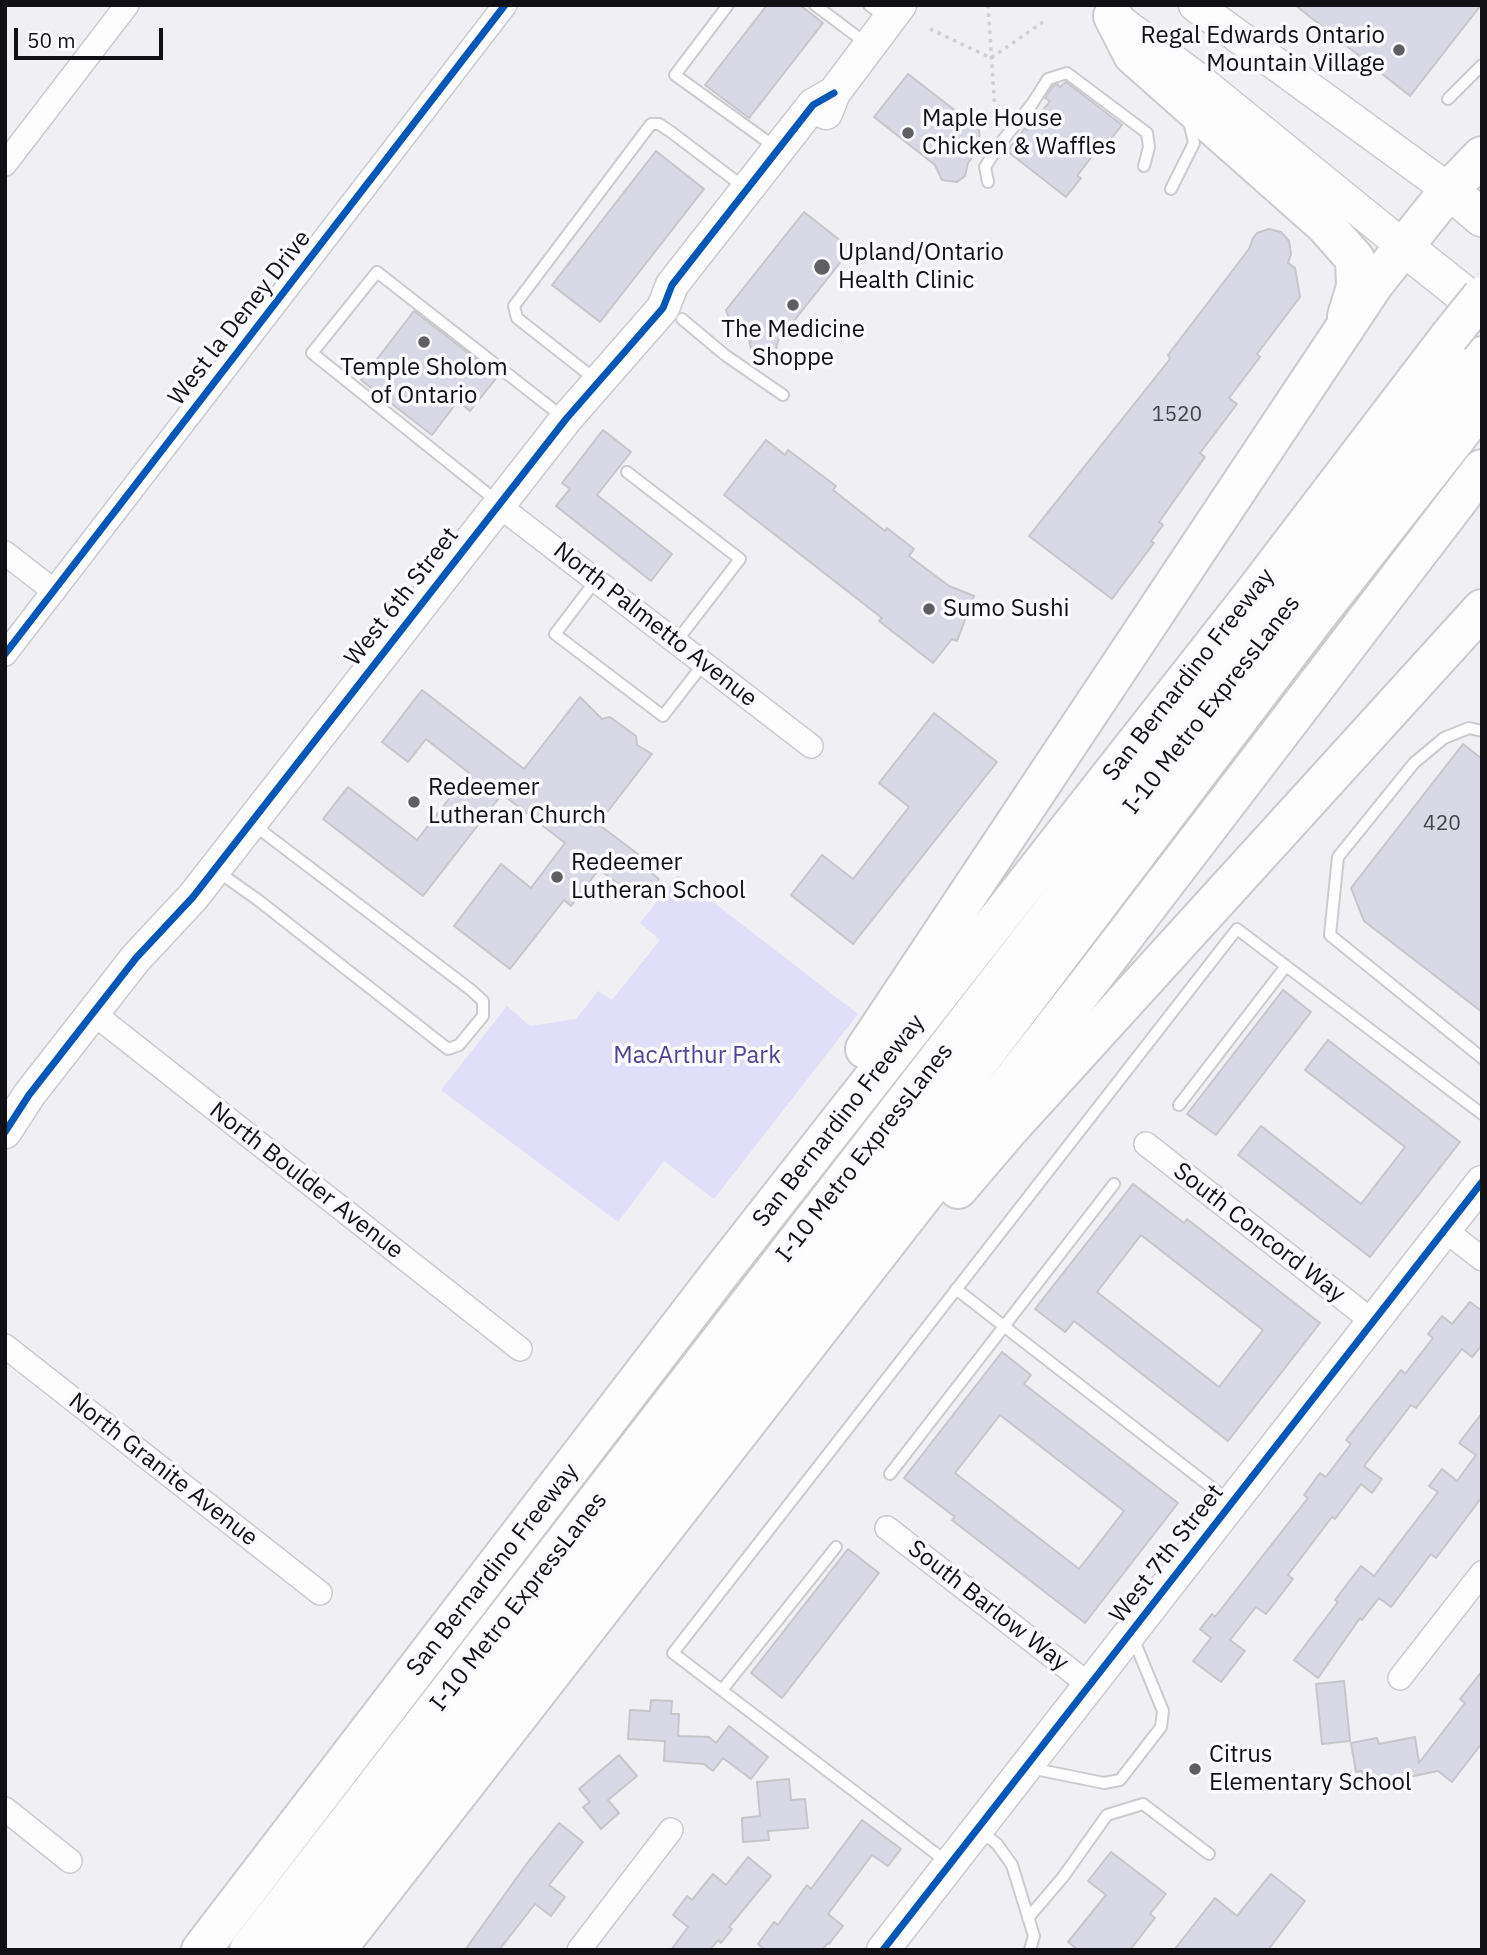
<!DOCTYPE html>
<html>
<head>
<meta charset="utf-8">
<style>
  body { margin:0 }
  #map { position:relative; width:1487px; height:1955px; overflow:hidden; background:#efeff4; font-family:"IBM Plex Sans",sans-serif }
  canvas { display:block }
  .frame { position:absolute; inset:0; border:7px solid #111014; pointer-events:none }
  .scale { position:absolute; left:14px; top:28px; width:149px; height:32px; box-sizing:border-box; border:4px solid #111014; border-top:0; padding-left:9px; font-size:21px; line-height:24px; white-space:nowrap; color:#111014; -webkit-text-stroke:5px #fafaff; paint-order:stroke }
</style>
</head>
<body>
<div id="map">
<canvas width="1487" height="1955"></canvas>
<div class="frame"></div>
<div class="scale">50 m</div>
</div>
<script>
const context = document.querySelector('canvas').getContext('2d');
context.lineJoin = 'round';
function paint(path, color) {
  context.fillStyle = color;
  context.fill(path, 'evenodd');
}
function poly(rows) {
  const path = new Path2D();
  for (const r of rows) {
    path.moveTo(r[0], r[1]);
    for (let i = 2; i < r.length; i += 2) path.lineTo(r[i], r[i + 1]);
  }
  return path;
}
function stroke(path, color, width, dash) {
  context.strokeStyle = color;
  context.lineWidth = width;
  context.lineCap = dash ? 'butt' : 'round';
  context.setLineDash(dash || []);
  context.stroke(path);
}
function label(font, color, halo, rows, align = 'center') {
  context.font = font + ' "IBM Plex Sans",sans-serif';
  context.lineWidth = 7;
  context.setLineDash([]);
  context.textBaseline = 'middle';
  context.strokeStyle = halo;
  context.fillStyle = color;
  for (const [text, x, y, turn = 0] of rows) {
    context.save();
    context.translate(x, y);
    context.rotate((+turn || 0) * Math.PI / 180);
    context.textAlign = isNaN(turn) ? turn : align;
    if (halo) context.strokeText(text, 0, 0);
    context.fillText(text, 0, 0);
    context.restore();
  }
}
const green = poly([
  [678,875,858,1014,714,1199,664,1161,618,1222,441,1090,507,1006,530,1026,576,1019,598,991,612,1000,660,940,640,923]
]);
const building = poly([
  [767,5,800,5,823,23,749,118,705,85,767,5],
  [1295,5,1481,5,1410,96,1295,5],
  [908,74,979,129,980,147,968,163,965,176,957,182,942,180,935,165,874,117,908,74],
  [1066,82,1122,125,1106,145,1103,142,1077,176,1081,178,1066,197,1007,151,1025,128,1027,130,1050,101,1045,98,1053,86,1057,84,1060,87,1066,82],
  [656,151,704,189,600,322,552,285,656,151],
  [804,212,851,249,778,341,776,349,768,355,758,356,751,349,749,339,731,324,726,310,804,212],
  [1269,229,1281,232,1289,241,1291,254,1288,263,1295,268,1300,297,1257,354,1260,357,1229,398,1237,404,1200,453,1205,457,1159,522,1163,525,1151,541,1154,543,1112,599,1029,536,1170,359,1168,355,1249,249,1253,238,1257,233,1269,229],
  [414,311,498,376,470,411,458,401,432,435,361,380,414,311],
  [603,430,631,452,597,495,672,554,651,581,556,506,570,489,562,483,603,430],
  [766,440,785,455,788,450,836,486,833,490,885,531,887,528,914,549,909,556,949,586,974,596,957,641,952,639,933,663,879,621,882,618,724,495,766,440],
  [422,690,524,769,580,697,602,719,610,717,636,736,637,745,652,754,598,824,655,867,650,872,659,879,648,893,644,890,638,899,599,869,571,906,564,900,510,969,454,926,501,864,531,888,565,843,502,794,423,896,323,819,348,787,417,840,469,773,426,739,408,762,382,742,422,690],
  [934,713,997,762,853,944,791,895,822,855,853,879,909,807,879,783,934,713],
  [1463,744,1482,759,1482,1012,1364,921,1351,888,1463,744],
  [1283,990,1311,1012,1216,1135,1187,1114,1283,990],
  [1328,1040,1460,1142,1370,1257,1238,1155,1261,1126,1361,1204,1405,1147,1305,1070,1328,1040],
  [1133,1184,1184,1223,1187,1219,1320,1323,1228,1441,1074,1321,1065,1332,1035,1309,1133,1184],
  [1141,1235,1263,1330,1219,1387,1097,1292,1141,1235],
  [1470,1302,1482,1311,1482,1345,1472,1357,1462,1349,1416,1408,1411,1405,1364,1466,1382,1479,1372,1493,1361,1484,1335,1519,1332,1517,1288,1575,1293,1579,1266,1614,1256,1607,1230,1640,1245,1651,1221,1682,1193,1661,1211,1638,1200,1629,1212,1614,1215,1617,1308,1498,1304,1495,1320,1473,1326,1477,1351,1444,1346,1440,1401,1370,1405,1374,1433,1338,1428,1334,1442,1316,1452,1324,1470,1302],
  [1002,1352,1031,1375,1024,1384,1178,1503,1085,1623,952,1520,955,1517,904,1478,1002,1352],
  [1000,1415,1124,1511,1079,1569,955,1473,1000,1415],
  [1482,1413,1482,1497,1436,1558,1431,1554,1391,1607,1379,1598,1362,1620,1360,1618,1318,1678,1294,1660,1338,1602,1335,1600,1361,1566,1374,1576,1438,1492,1429,1486,1442,1469,1457,1481,1476,1455,1459,1443,1482,1413],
  [848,1549,879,1573,782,1698,751,1673,848,1549],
  [1482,1671,1482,1743,1452,1782,1438,1771,1364,1786,1362,1771,1356,1772,1351,1743,1377,1738,1379,1744,1415,1737,1419,1763,1465,1703,1460,1699,1482,1671],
  [1344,1681,1350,1741,1322,1744,1316,1684,1344,1681],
  [651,1700,672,1701,671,1714,679,1714,678,1736,709,1737,716,1743,729,1726,768,1757,751,1779,723,1758,713,1771,704,1764,664,1761,665,1741,628,1739,630,1710,650,1711,651,1700],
  [619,1755,637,1776,608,1800,619,1813,601,1829,583,1807,590,1802,579,1789,619,1755],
  [789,1779,791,1800,805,1799,808,1828,768,1831,769,1840,743,1842,742,1818,760,1816,757,1782,789,1779],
  [862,1820,901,1849,888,1866,872,1855,828,1914,843,1926,829,1944,828,1943,822,1950,765,1950,758,1944,774,1922,778,1925,807,1885,811,1889,862,1820],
  [559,1823,583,1842,549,1885,565,1897,551,1916,535,1904,499,1950,465,1950,528,1862,559,1823],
  [1111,1852,1166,1894,1150,1914,1155,1918,1130,1950,1078,1950,1068,1942,1106,1895,1088,1881,1111,1852],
  [748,1857,771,1876,729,1927,732,1929,721,1943,718,1940,710,1950,671,1950,688,1927,673,1915,687,1896,692,1900,713,1874,726,1885,748,1857],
  [1271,1874,1305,1901,1268,1950,1174,1950,1215,1898,1237,1916,1271,1874]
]);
const path = poly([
  [988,5,995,111,998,119,996,123,988,123,985,115,987,112,995,111],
  [930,29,991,58,1046,20]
]);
const lane = poly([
  [728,5,675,75,775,147],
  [815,5,867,44],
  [869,5,886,18],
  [1448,99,1482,65],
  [988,182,985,167,999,145,1032,104,1048,79,1067,73,1147,133,1149,147,1144,166],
  [1171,189,1194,143,1189,121],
  [682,319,725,355,783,395],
  [596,380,517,318,514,306,651,124,659,124,671,132,745,188],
  [627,472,740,559,676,642],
  [498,502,312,353,377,272,564,418],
  [596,580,555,634,663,716,704,663],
  [1482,731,1469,728,1444,738,1414,763,1338,857,1330,935,1482,1058],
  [217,871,258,900,448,1049,459,1045,483,1016,483,1001,471,990,254,825],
  [1179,1105,1286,966],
  [956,1289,1229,1501],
  [890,1474,1114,1184],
  [722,1690,836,1547],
  [1030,1768,1104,1783,1120,1780,1161,1727,1163,1711,1133,1638],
  [979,1830,997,1844,1012,1865,1034,1936,1030,1950],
  [947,1862,673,1653,1237,929,1482,1114],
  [1028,1918,1063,1877,1107,1815,1143,1804,1209,1854]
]);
const street = poly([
  [5,164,127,5],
  [498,505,811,746],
  [5,553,54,591],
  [5,654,505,5],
  [93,1013,520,1349],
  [1146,1144,1372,1321],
  [1445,1230,1482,1259],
  [5,1346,320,1593],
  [887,1528,1088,1684],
  [1400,1678,1482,1573],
  [5,1809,70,1861],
  [579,1950,671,1830]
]);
const secondary = poly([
  [1195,5,1449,190],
  [1113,16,1195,77,1403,246],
  [826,113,834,93,900,5],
  [5,1132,29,1095,136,958,193,897,566,419,663,308,672,285,813,105,834,93],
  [883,1950,1482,1182]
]);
const primary = poly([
  [1449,190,1482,218],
  [1403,246,1482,309]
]);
const highway = poly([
  [1113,16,1133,55,1325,225,1355,259,1356,287,1347,316],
  [865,1049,1374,284,1449,190,1482,156],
  [958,1189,1010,1128,1482,609],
  [201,1950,721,1272,1250,598,1449,337],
  [249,1950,1482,356],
  [294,1950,915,1146,1315,618,1482,405],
  [336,1950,1097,972,1482,469]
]);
const highwayBridge = poly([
  [1449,337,1482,296]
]);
const cycleway = poly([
  [5,654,505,5],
  [5,1132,29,1095,136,958,193,897,566,419,663,308,672,285,813,105,834,93],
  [883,1950,1482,1182]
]);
const markers = [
  [1399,50,7,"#5f5e62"],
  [908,133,7,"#5f5e62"],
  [822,267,9,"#5f5e62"],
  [793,305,7,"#5f5e62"],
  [424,342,7,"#5f5e62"],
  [929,609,7,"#5f5e62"],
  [414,802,7,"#5f5e62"],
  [557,877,7,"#5f5e62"],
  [1195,1769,7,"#5f5e62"]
];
const numberNames = [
  ["1520",1177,415],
  ["420",1442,824]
];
const poiNames = [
  ["Regal Edwards Ontario",1385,36,"right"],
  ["Mountain Village",1385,64,"right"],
  ["Maple House",922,119],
  ["Chicken & Waffles",922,147],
  ["Upland/Ontario",838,253],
  ["Health Clinic",838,281],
  ["The Medicine",793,330,"center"],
  ["Shoppe",793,358,"center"],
  ["Temple Sholom",424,368,"center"],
  ["of Ontario",424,396,"center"],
  ["Sumo Sushi",943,609],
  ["Redeemer",428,788],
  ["Lutheran Church",428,816],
  ["Redeemer",571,863],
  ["Lutheran School",571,891],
  ["Citrus",1209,1755],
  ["Elementary School",1209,1783]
];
const streetNames = [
  ["West la Deney Drive",240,318,-52],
  ["West 6th Street",402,597,-52],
  ["North Palmetto Avenue",655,625,38],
  ["San Bernardino Freeway",1189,675,-52],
  ["I-10 Metro ExpressLanes",1212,705,-52],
  ["San Bernardino Freeway",839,1121,-52],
  ["I-10 Metro ExpressLanes",865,1153,-52],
  ["North Boulder Avenue",306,1181,38],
  ["South Concord Way",1259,1233,38],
  ["North Granite Avenue",163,1470,38],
  ["West 7th Street",1167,1554,-52],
  ["San Bernardino Freeway",493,1570,-52],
  ["I-10 Metro ExpressLanes",519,1602,-52],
  ["South Barlow Way",988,1606,38]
];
const parkNames = [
  ["MacArthur Park",697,1056]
];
paint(green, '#e1def9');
paint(building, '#d9d8e6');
stroke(building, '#c6c6ca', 2);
stroke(lane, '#cbcbcf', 14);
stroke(street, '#cbcbcf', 26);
stroke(secondary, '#cbcbcf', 35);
stroke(primary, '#cbcbcf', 40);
stroke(highway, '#cbcbcf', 42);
stroke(path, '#d0d0d2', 3.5, [3.5, 5]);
stroke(lane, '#fdfdfd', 10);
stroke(street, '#fdfdfd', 23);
stroke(secondary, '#fdfdfd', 32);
stroke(primary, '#fdfdfd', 37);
stroke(highway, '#fdfdfd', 38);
stroke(highwayBridge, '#cbcbcf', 42, []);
stroke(highwayBridge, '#fdfdfd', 38);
stroke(cycleway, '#0057b8', 7);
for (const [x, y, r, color] of markers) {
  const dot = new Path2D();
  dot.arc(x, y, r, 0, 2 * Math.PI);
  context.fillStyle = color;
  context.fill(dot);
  stroke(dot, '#fafaff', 2.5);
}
label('21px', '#44434a', null, numberNames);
label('24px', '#111014', '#fafaff', poiNames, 'left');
label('24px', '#111014', '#fafaff', streetNames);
label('24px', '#534297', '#fafaff', parkNames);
</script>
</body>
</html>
